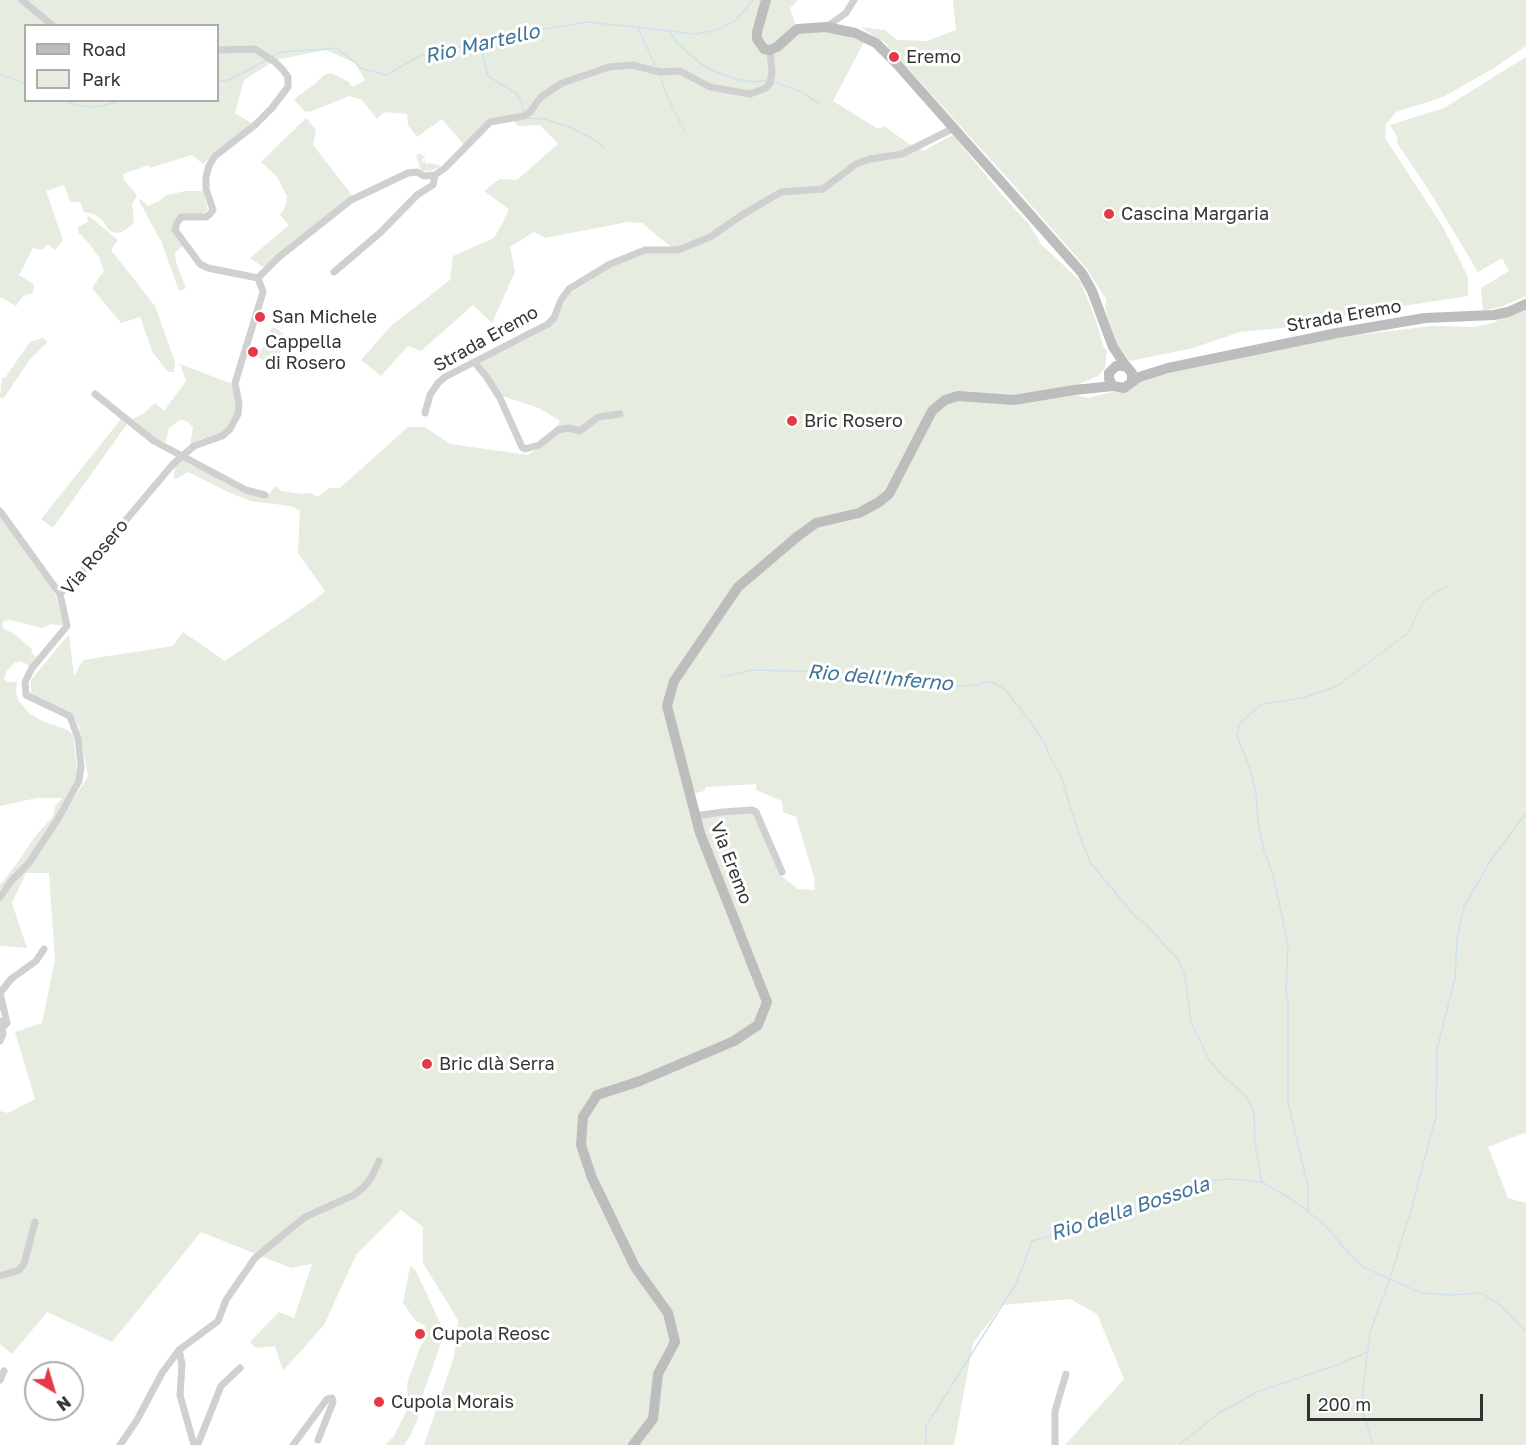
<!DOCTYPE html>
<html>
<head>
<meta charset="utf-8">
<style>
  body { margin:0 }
  #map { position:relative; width:1526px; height:1445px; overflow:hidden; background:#fff; font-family:"Golos Text",sans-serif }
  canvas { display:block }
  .legend { position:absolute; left:24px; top:24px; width:195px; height:78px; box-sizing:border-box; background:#fff; border:2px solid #adadad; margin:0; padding:8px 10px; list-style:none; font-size:18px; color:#333 }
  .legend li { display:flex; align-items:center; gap:12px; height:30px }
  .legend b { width:30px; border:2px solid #adadad }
  .north { position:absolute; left:24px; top:1361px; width:60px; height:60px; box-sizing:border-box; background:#fff; border:2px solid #adadad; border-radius:50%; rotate:142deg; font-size:16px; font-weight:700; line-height:24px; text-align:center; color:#333 }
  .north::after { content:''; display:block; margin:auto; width:21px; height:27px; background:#e53945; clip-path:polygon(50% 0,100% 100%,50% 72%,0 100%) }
  .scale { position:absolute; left:1307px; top:1394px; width:176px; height:27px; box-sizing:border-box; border:3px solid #333; border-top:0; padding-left:8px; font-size:18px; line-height:21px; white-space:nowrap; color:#333; -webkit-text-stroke:4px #fff; paint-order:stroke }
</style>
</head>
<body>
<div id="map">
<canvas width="1526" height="1445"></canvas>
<ul class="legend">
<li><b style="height:8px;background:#bdbdbd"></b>Road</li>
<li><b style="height:16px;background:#e6ecdf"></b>Park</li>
</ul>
<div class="north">N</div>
<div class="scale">200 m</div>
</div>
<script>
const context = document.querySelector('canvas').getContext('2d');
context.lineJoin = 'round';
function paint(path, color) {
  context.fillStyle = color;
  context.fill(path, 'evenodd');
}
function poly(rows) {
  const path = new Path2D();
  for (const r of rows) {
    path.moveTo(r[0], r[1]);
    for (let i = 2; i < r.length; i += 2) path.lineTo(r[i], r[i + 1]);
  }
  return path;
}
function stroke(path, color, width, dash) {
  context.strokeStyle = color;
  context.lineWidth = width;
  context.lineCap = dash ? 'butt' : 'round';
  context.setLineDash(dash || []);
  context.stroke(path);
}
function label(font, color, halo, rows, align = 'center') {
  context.font = font + ' "Golos Text",sans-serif';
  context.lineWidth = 6;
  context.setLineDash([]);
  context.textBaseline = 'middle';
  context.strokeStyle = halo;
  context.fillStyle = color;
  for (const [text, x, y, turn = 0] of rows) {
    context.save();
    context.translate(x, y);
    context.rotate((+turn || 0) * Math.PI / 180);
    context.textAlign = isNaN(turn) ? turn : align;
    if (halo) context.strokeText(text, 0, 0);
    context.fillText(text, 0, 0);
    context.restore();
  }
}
const green = poly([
  [0,0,798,0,790,8,798,33,811,31,837,33,864,42,833,101,878,129,884,126,908,143,923,151,953,135,1002,195,1029,224,1041,244,1080,281,1094,315,1104,348,1107,350,1105,368,1098,376,1079,384,1077,395,1088,398,1112,392,1125,393,1143,379,1332,338,1432,326,1473,327,1489,324,1526,309,1526,1134,1524,1133,1488,1147,1508,1198,1526,1203,1526,1445,1065,1445,1124,1379,1097,1314,1070,1299,1002,1305,973,1343,954,1445,424,1445,454,1357,458,1320,423,1263,423,1227,401,1210,356,1255,324,1325,283,1371,275,1346,256,1348,250,1342,279,1312,294,1318,312,1264,291,1268,201,1232,112,1342,47,1312,12,1354,0,1344,0,1111,8,1113,35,1099,15,1032,42,1023,55,960,49,873,26,873,12,903,27,948,0,946,0,899,63,816,88,776,79,726,71,712,31,694,31,680,69,634,74,676,83,660,173,646,183,632,225,661,316,599,325,591,298,553,300,510,290,506,251,501,230,493,188,472,176,479,174,478,175,465,182,458,267,497,275,486,281,491,303,494,311,493,318,497,329,488,340,488,408,427,425,427,450,444,528,455,548,441,560,421,539,408,502,396,479,363,557,317,569,294,607,269,644,252,677,252,642,223,628,222,545,238,534,232,510,247,515,272,492,323,473,305,421,351,408,346,381,376,361,360,391,326,450,280,453,256,494,238,504,220,509,209,484,191,500,179,517,180,558,144,540,125,518,126,510,116,497,118,464,145,442,119,417,137,408,125,407,114,384,112,377,119,362,100,349,96,312,111,305,112,294,99,315,84,324,75,331,73,349,82,352,87,365,80,355,63,326,50,276,60,244,80,235,113,253,124,203,164,192,155,150,168,149,165,123,174,124,180,137,195,132,204,134,220,132,225,122,232,116,233,109,230,103,221,94,214,84,212,80,202,70,202,64,185,46,191,63,240,55,250,48,244,42,250,33,248,19,275,34,284,33,293,23,296,16,306,0,297],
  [26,26,218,26,218,100,26,100],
  [756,784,756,790,782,801,783,812,796,817,814,877,815,890,798,889,779,874,753,813,704,817,700,822,692,794,704,791,706,787],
  [953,0,1526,0,1526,46,1494,68,1443,97,1396,112,1386,124,1385,138,1443,227,1468,277,1468,296,1326,318,1291,327,1240,332,1193,348,1130,361,1118,346,1105,308,1106,299,1087,269,1010,181,884,42,860,27,885,30,897,40,927,41,956,30],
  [1526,57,1526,296,1503,306,1483,311,1481,288,1509,271,1502,258,1478,272,1428,189,1397,143,1398,138,1390,125,1444,108],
  [306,118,316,130,313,145,352,195,263,267,250,258,289,225,280,215,285,208,287,196,277,177,261,162],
  [421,154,422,156,424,155,425,158,422,159,423,162,425,161,426,164,429,163,439,165,440,167,430,171,421,171,416,155],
  [186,191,203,191,208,210,203,214,180,214,175,220,172,231,183,246,175,252,176,262,186,288,179,291,162,243,139,201,140,199,148,206,159,201,166,195],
  [89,216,118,240,111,250,155,306,175,362,174,372,168,372,153,353,140,317,121,323,92,288,104,271,99,257,87,241,78,232,78,227,88,222,87,217],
  [272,327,279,330,290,341,270,364,256,356,263,348],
  [43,338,48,342,31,358,3,399,0,397,2,377,5,378,30,342],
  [180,364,232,384,235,401,235,412,231,421,222,433,211,438,201,439,190,445,193,427,187,421,180,420,169,428,166,442,156,440,130,420,143,414,155,403,164,411,186,381],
  [121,419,127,424,53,528,41,519],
  [0,516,55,593,63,622,62,626,52,624,42,628,11,620,4,621,2,625,4,629,13,633,32,649,31,652,36,657,29,666,21,661,14,663,6,672,4,679,7,682,17,682,16,692,18,700,29,713,42,721,68,730,73,735,77,771,76,781,68,796,28,861,0,890,0,885,18,862,33,839,53,816,55,806,62,798,37,798,0,806],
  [410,1266,416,1271,441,1325,442,1341,423,1393,417,1421,410,1436,404,1445,385,1445,394,1436,408,1408,407,1384,420,1347,428,1335,425,1326,416,1321,403,1303]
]);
const stream = poly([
  [638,28,655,65],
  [671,33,678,44,701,64,714,71,736,79,753,82,766,81],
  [474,44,483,55,488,76,517,94,522,102,523,111],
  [271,57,282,52,337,48,361,68,386,75,420,56,514,34,588,22,696,34,716,30,735,21,753,0],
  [0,74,26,84],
  [660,76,667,96,686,134],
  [218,82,231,79,267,60],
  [775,82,801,92,818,103],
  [60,100,81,106,91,107,102,106,124,100],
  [528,118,544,119,569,127,595,140,604,148],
  [722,677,752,670,869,673,880,675,905,684,955,686,976,685,986,682,994,683,1005,690,1030,721,1046,746,1048,753,1061,776,1078,831,1090,862,1135,916,1147,925,1178,960,1185,976,1191,1022,1209,1060,1223,1076,1245,1095,1251,1105,1254,1113,1255,1143,1262,1182],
  [1308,1210,1308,1187,1288,1102,1288,1003,1286,994,1288,945,1273,875,1264,851,1258,822,1256,793,1250,769,1237,736,1240,723,1262,704,1303,698,1337,686,1408,633,1423,602,1436,592,1449,586],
  [926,1445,926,1426,1017,1282,1032,1241,1093,1224,1206,1181,1230,1179,1262,1182,1293,1200,1325,1225,1350,1255,1363,1267,1421,1293,1452,1295,1478,1293,1483,1294,1501,1306,1526,1332],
  [1179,1445,1219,1413,1257,1392,1337,1365,1367,1352],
  [1373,1445,1361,1407,1370,1332,1390,1278,1411,1210,1436,1116,1437,1049,1455,978,1457,938,1464,906,1491,860,1526,813]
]);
const street = poly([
  [22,0,53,26],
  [826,27,846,13,854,0],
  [218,50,255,49,275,62,283,70,288,77,288,87,271,109,255,125,215,156,209,166,206,177,206,189,213,210,210,214,206,217,181,217,177,223,175,230,200,264,208,268,258,278],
  [334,272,381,232,417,195,433,185,435,175],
  [258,278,279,257,351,200,408,173,417,172,424,176,435,175,445,168,490,122,524,116,530,112,541,97,562,83,609,67,632,65,660,72,680,71,710,87,750,94,766,88,770,83,772,72,770,50],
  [474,362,486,376,500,398,522,447,525,449,539,445,558,430,569,428,580,431,598,417,620,414],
  [95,394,154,441,246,490,265,495],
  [425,413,430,395,438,383,445,377,548,324,554,318,561,300,569,289,610,264,645,250,678,250,710,237,742,215,781,192,823,189,856,164,870,159,902,154,954,128],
  [0,511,60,594,67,626,32,668,25,682,26,695,70,716,78,738,81,766,79,781,59,817,29,863,12,880,0,897],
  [60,594,89,564,173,464,194,446,222,436,230,429,238,414,239,404,235,383,263,292,258,278],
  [695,816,723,812,752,810,756,812,782,872],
  [0,1021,3,1034,0,1041],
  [2,1028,7,1023,0,993,11,979,36,961,44,949],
  [0,1276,19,1270,24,1264,35,1222],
  [179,1350,182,1364,180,1395,194,1445,198,1444,221,1386,240,1368],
  [0,1380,4,1371],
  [120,1445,137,1420,162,1373,179,1350,218,1321,226,1300,255,1258,305,1217,354,1195,364,1187,371,1178,379,1161],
  [293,1445,327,1399,332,1398,333,1402,318,1440],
  [1055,1445,1055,1411,1066,1374]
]);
const secondary = poly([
  [766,0,757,32,757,39,764,49,770,50,777,47,797,29,826,27,855,33,876,43,896,63,1082,273,1092,291,1113,347,1126,366],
  [1132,381,1132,373,1126,366,1116,366,1109,373,1109,379,1113,386,1124,388,1139,377,1168,368,1337,333,1425,318,1494,315,1508,312,1526,304],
  [633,1445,653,1419,658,1374,675,1342,668,1313,635,1267,592,1178,581,1145,583,1117,597,1095,640,1081,734,1041,758,1025,767,1002,700,833,667,706,674,681,738,587,798,536,816,523,859,513,879,502,889,494,932,411,945,400,958,396,1014,400,1074,390,1113,386]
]);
const markers = [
  [894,57,6,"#e53945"],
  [1109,214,6,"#e53945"],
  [260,317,6,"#e53945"],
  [253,352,6,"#e53945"],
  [792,421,6,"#e53945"],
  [427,1064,6,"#e53945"],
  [420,1334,6,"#e53945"],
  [379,1402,6,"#e53945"]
];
const poiNames = [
  ["Eremo",906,57],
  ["Cascina Margaria",1121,214],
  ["San Michele",272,317],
  ["Cappella",265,342],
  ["di Rosero",265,363],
  ["Bric Rosero",804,421],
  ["Bric dlà Serra",439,1064],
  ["Cupola Reosc",432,1334],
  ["Cupola Morais",391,1402]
];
const streetNames = [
  ["Strada Eremo",1344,316,-10],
  ["Strada Eremo",486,339,-29],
  ["Via Rosero",95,557,-50],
  ["Via Eremo",731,863,69]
];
const waterNames = [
  ["Rio Martello",482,44,-13],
  ["Rio dell'Inferno",880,678,5],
  ["Rio della Bossola",1130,1209,-18]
];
paint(green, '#e6ecdf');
stroke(stream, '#cfe1ee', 1.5);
stroke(street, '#d0d0d0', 7);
stroke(secondary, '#bdbdbd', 10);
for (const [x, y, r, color] of markers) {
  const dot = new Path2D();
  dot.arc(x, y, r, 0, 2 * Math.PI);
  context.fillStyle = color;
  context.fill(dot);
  stroke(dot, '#fff', 2);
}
label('18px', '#333', '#fff', poiNames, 'left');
label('18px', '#333', '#fff', streetNames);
label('italic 20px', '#3f7496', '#fff', waterNames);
</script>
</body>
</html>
